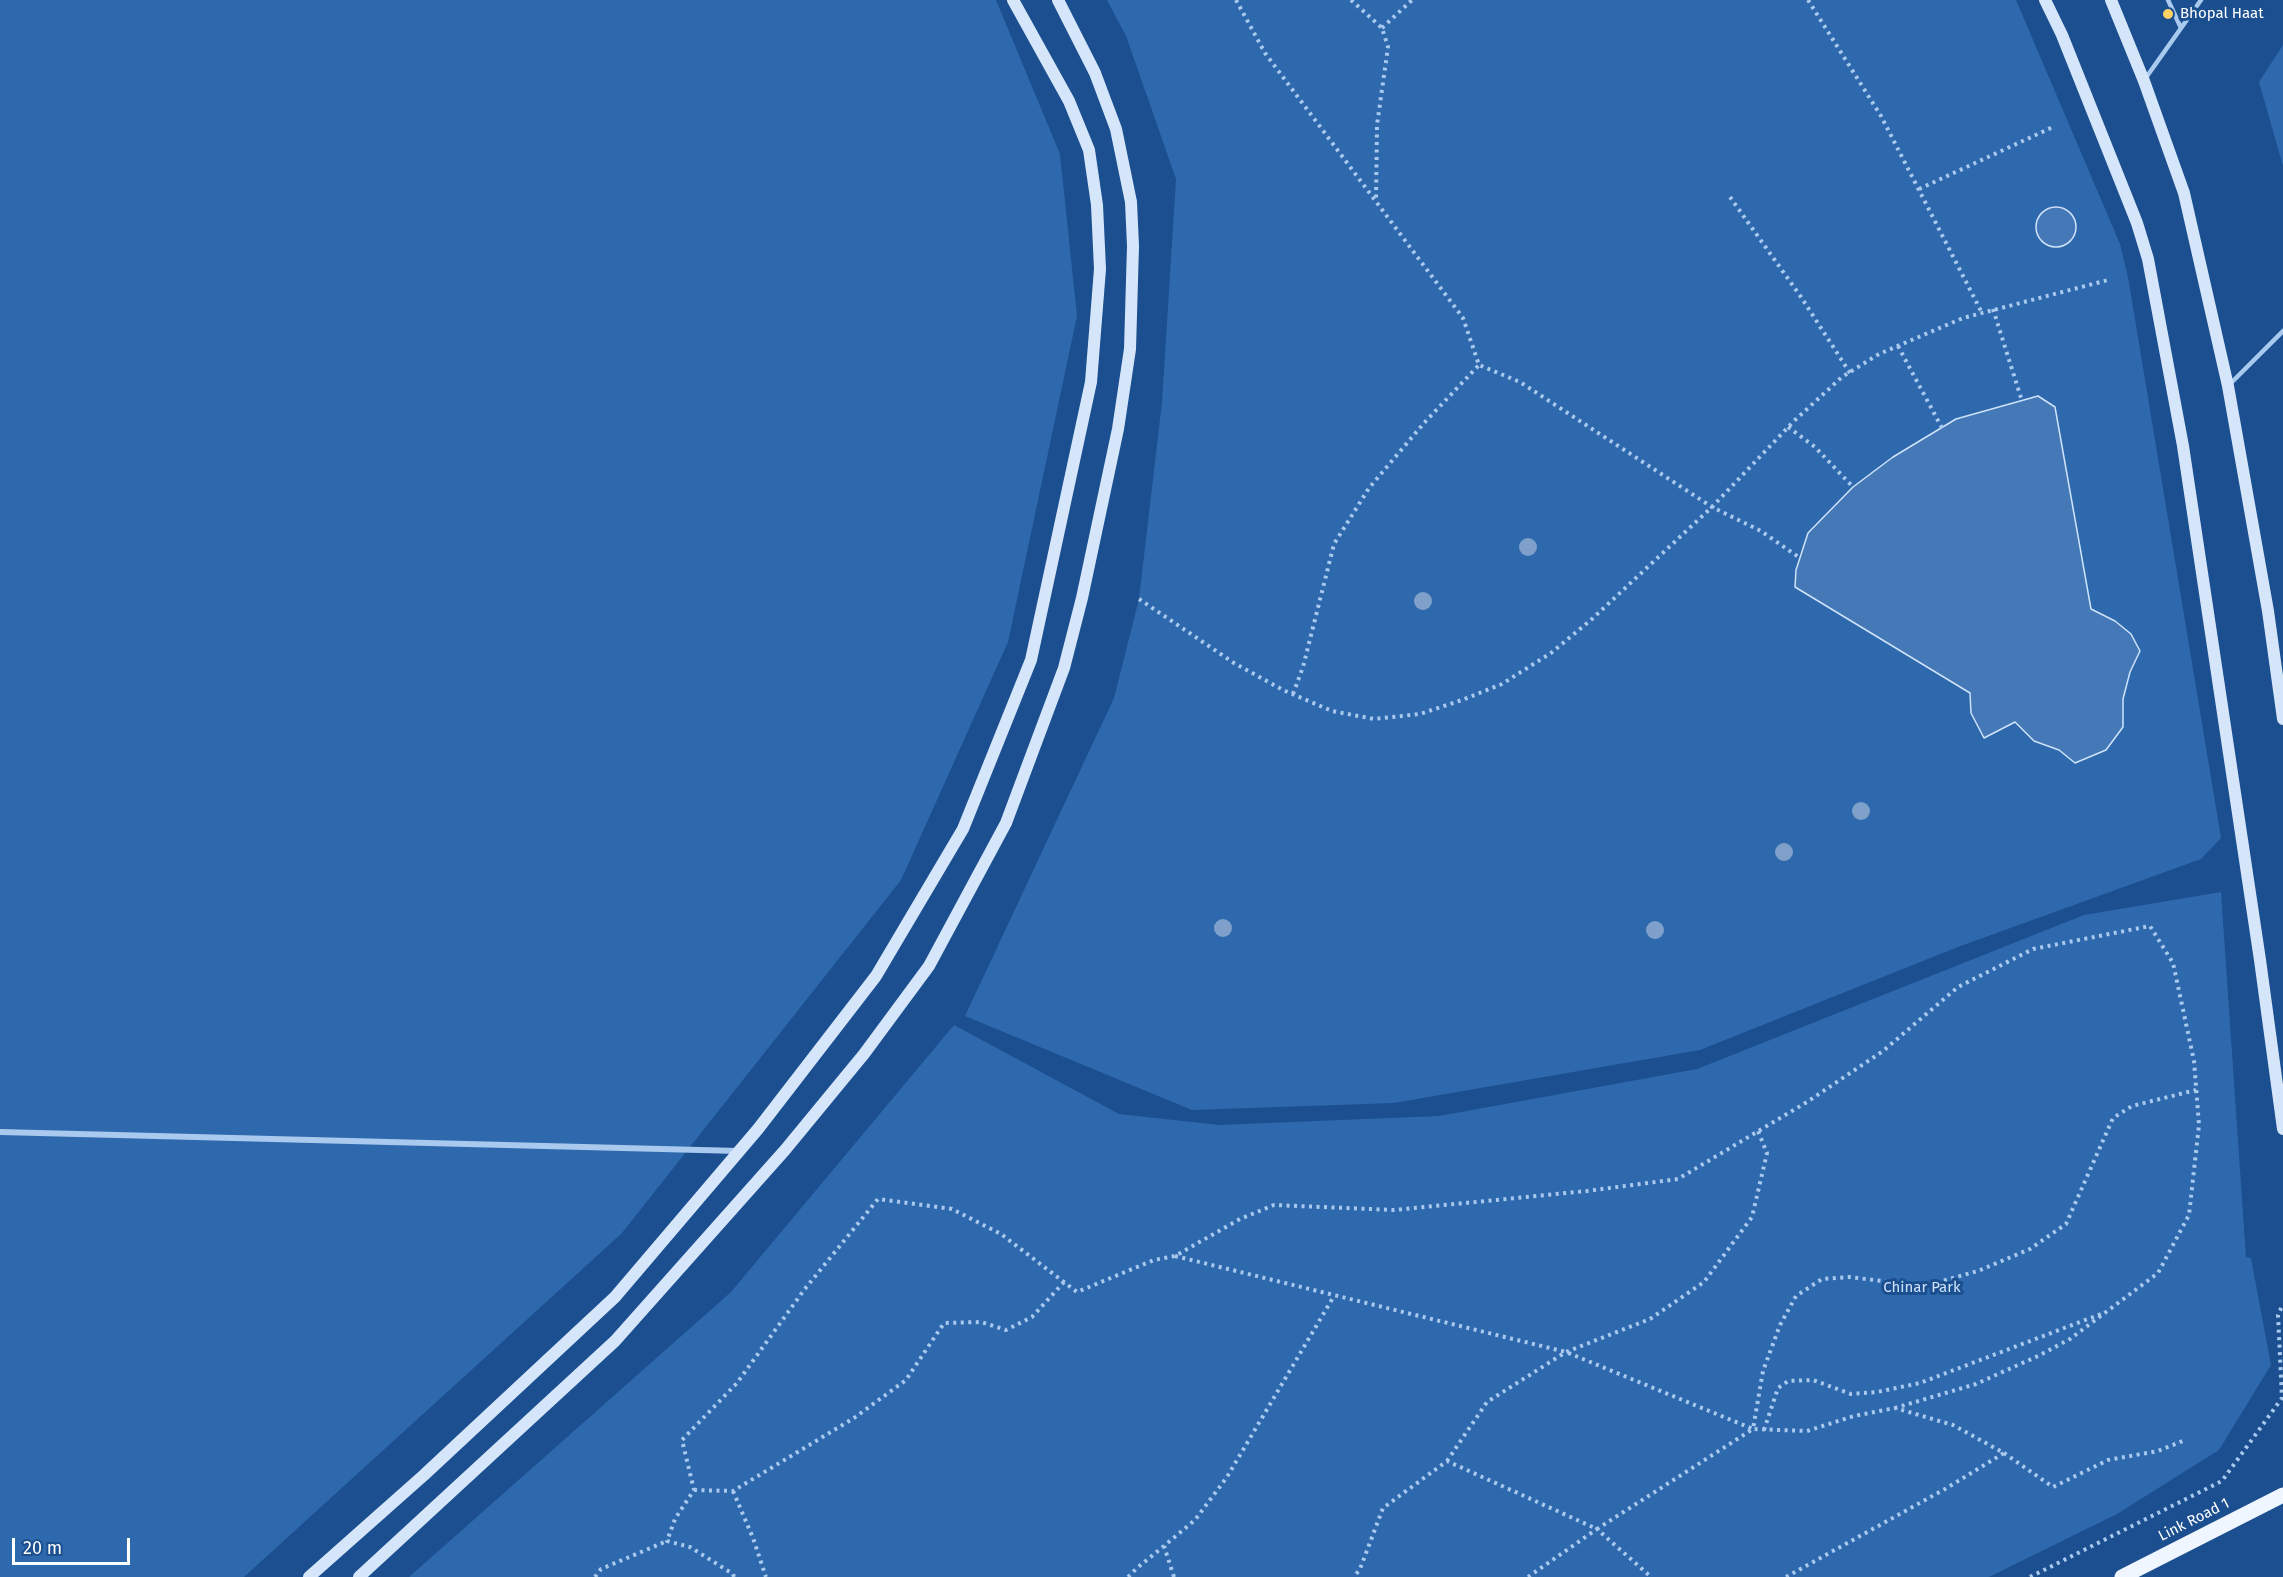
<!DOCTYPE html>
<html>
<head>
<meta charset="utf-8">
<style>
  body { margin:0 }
  #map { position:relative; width:2283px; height:1577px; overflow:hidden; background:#1b4f8f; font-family:"Fira Sans",sans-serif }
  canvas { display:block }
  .scale { position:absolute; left:12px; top:1538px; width:118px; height:27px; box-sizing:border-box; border:3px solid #fff; border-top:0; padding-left:8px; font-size:18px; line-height:21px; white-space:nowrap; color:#fff; -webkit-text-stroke:4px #1b4f8f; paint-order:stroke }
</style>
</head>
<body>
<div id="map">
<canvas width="2283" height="1577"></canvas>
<div class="scale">20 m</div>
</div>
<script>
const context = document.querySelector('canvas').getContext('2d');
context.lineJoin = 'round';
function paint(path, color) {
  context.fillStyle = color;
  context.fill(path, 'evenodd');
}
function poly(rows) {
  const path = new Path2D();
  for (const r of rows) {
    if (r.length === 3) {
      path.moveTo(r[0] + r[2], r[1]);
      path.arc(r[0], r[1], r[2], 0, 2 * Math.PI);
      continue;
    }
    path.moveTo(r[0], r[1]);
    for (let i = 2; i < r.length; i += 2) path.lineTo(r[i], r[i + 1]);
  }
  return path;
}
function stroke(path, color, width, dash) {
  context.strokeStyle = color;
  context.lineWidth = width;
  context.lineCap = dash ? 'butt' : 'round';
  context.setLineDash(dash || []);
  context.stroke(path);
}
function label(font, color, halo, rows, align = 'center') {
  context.font = font + ' "Fira Sans",sans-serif';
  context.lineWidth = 6;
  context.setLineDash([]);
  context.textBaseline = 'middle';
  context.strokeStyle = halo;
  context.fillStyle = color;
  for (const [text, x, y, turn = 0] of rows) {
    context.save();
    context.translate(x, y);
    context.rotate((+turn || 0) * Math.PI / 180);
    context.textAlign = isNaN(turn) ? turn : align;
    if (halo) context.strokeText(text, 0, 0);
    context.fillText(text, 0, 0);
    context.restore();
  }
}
const green = poly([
  [0,0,996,0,1060,154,1077,316,1008,642,901,880,622,1233,244,1577,0,1577],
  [1107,0,2016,0,2120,244,2128,277,2221,838,2201,859,1958,947,1700,1050,1394,1103,1192,1110,965,1016,1114,698,1139,599,1162,402,1176,179,1126,36],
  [2283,45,2283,166,2259,82],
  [2221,892,2246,1257,2251,1258,2271,1365,2219,1450,2117,1514,1989,1577,409,1577,731,1292,954,1025,1119,1114,1219,1125,1439,1116,1697,1069,2084,915]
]);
const building = poly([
  [2056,227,20],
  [2038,396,2055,407,2091,609,2115,621,2131,634,2140,651,2130,672,2123,699,2123,727,2106,750,2075,763,2059,750,2034,741,2015,722,1984,738,1971,713,1970,693,1795,587,1796,570,1808,533,1853,487,1893,457,1956,419,2038,396]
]);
const path = poly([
  [1236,0,1265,53,1463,318,1479,365,1520,382,1712,507,1761,531,1800,558],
  [1351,0,1382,28,1388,47,1377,125,1376,202],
  [1808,0,1881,116,1982,313],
  [1382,28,1412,0],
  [1919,189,2053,127],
  [1730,197,1801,297,1850,373],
  [1993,309,2022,401],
  [1898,346,1942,428],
  [1788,427,1815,447,1853,487],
  [1139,599,1234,663,1283,690,1332,711,1374,719,1420,714,1462,700,1502,684,1551,653,1592,619,1712,507,1794,421,1842,377,1879,354,1963,318,2108,280],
  [1293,694,1303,667,1334,544,1369,488,1424,423,1479,365],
  [1175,1256,1566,1352,1753,1429,1597,1529,1447,1461,1383,1508,1360,1569,1354,1577],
  [1764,1430,1778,1388,1788,1381,1813,1380,1851,1394,1877,1392,1920,1383,2101,1314],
  [2004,1453,2053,1487,2108,1460,2158,1451,2185,1440],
  [1447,1461,1487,1402,1566,1352,1650,1319,1704,1282,1752,1217,1767,1153,1758,1131],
  [694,1490,733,1491,854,1418,906,1380,944,1323,981,1322,1006,1330,1032,1317,1064,1282],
  [733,1491,753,1538,766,1577],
  [595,1577,601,1569,667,1541],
  [734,1577,733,1574,690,1547,667,1541,675,1519,694,1490,682,1440,737,1383,804,1290,878,1199,952,1209,1001,1234,1077,1292,1154,1260,1175,1256,1240,1219,1274,1205,1394,1210,1587,1191,1678,1179,1807,1102,1883,1051,1958,987,2033,949,2150,926,2173,963,2194,1061,2199,1125,2189,1215,2158,1273,2070,1339,2038,1356,1976,1384,1895,1408],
  [1128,1577,1137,1568,1164,1546],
  [1174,1577,1164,1546,1195,1520,1227,1477,1334,1296],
  [1528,1577,1597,1529,1651,1577],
  [1786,1577,1945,1489,2004,1453,1953,1425,1895,1408,1854,1416,1807,1431,1753,1429,1763,1371,1780,1325,1796,1296,1822,1279,1849,1277,1924,1286,1978,1271,2030,1249,2066,1224,2113,1118,2132,1106,2196,1090],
  [2030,1577,2222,1481,2282,1398,2278,1315,2283,1304]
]);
const lane = poly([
  [2168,0,2181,28],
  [2145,79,2201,0],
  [2230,384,2283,331]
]);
const street = poly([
  [0,1132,739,1151]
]);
const secondary = poly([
  [2045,0,2062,35,2137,223,2148,259,2183,446,2260,960,2283,1129],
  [2111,0,2144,81,2184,193,2228,386,2268,611,2283,719],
  [309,1577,424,1475,615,1297,758,1129,876,976,963,829,1031,660,1091,382,1100,269,1097,205,1089,150,1069,101,1013,0],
  [359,1577,615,1341,785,1150,864,1054,929,966,1006,823,1064,668,1082,598,1118,429,1130,349,1133,246,1131,202,1116,129,1095,73,1058,0]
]);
const primary = poly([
  [2122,1577,2283,1495]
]);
const trees = [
  [1528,547],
  [1423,601],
  [1861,811],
  [1784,852],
  [1223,928],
  [1655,930]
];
const markers = [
  [2168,14,6,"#ffd166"]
];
const poiNames = [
  ["Bhopal Haat",2180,14]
];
const parkNames = [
  ["Chinar Park",1922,1288]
];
const streetNames = [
  ["Link Road 1",2194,1520,-27]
];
paint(green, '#2e69ad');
paint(building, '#4478b7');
stroke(building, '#cfe3fa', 1.5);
stroke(path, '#a9c9ee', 4, [3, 4.5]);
stroke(lane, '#a9c9ee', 4.5);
stroke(street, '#a9c9ee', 6);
stroke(secondary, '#d6e6fa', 12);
stroke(primary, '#f0f6ff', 15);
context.fillStyle = '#7ea0ca';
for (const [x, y] of trees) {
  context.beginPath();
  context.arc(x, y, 9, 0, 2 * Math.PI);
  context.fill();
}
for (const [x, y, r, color] of markers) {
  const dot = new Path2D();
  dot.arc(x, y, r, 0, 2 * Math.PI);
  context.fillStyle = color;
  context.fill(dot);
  stroke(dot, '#1b4f8f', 2);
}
label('15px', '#fff', '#1b4f8f', poiNames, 'left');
label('15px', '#cfe3fa', '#1b4f8f', parkNames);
label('15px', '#fff', '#1b4f8f', streetNames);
</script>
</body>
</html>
